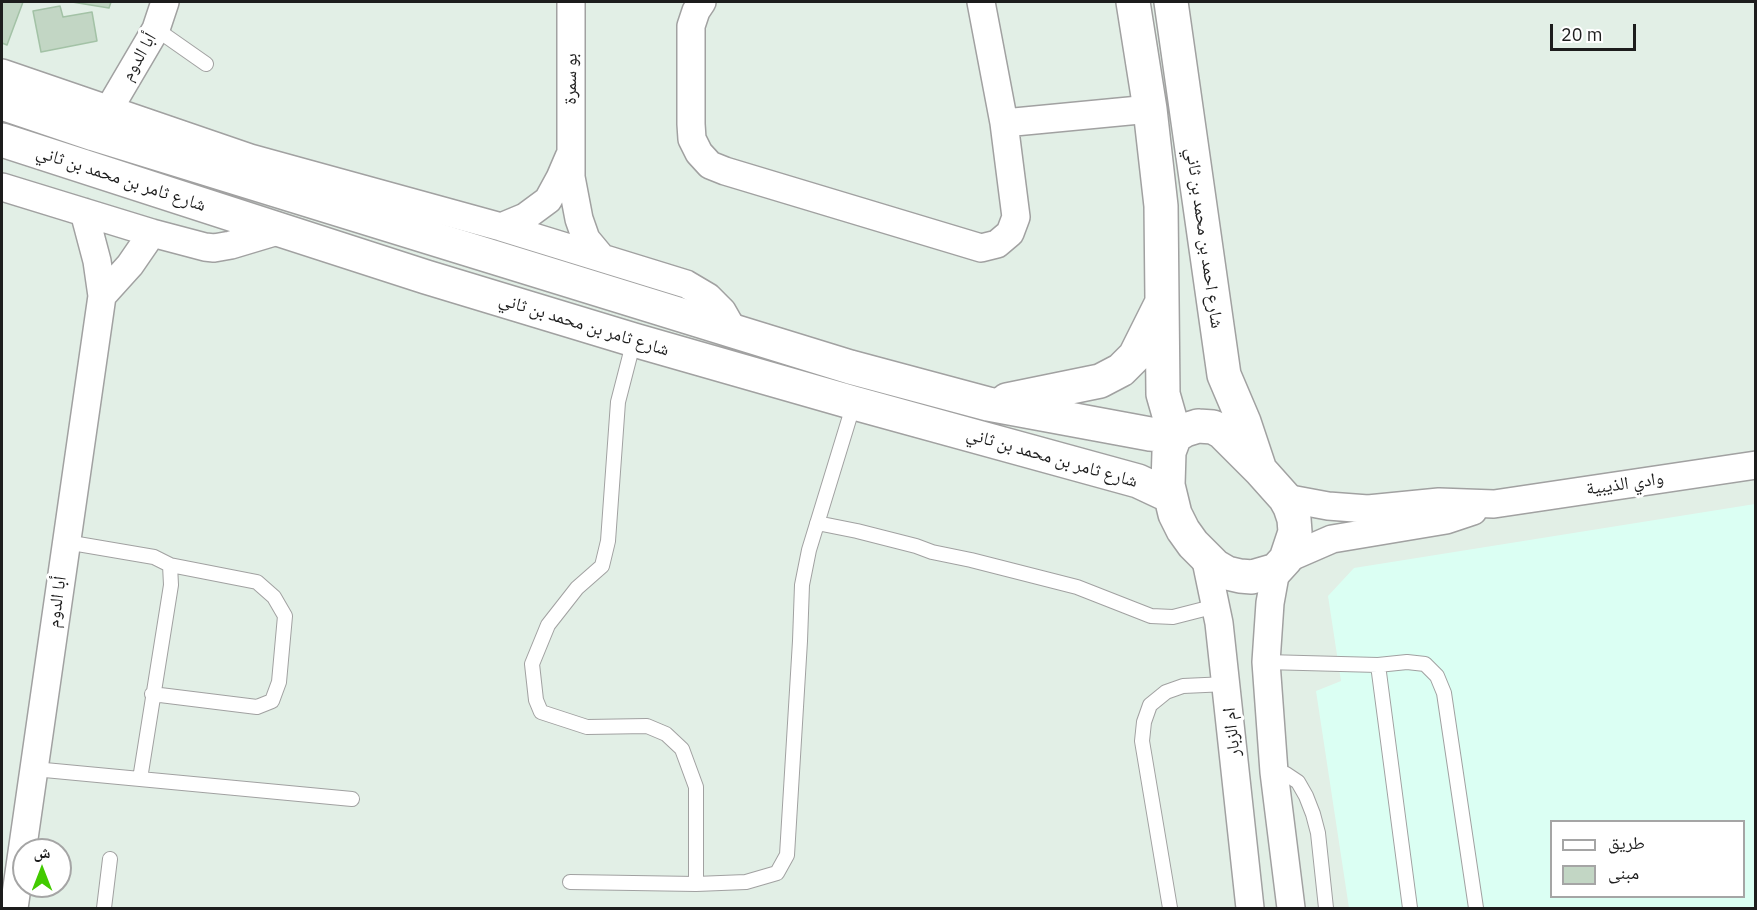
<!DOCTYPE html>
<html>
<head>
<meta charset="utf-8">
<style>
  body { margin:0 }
  #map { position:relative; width:1757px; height:910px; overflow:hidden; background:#e2efe6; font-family:"IBM Plex Sans","Noto Naskh Arabic",sans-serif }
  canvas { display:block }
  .frame { position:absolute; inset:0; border:3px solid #1d1d1d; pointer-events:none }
  .legend { position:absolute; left:1550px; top:820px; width:195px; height:78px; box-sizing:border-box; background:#fff; border:2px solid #a5a5a5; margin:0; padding:8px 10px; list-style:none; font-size:18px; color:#1d1d1d }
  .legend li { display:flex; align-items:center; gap:12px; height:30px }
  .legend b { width:30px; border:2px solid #a5a5a5 }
  .north { position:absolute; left:12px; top:838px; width:60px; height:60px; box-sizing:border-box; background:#fff; border:2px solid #a5a5a5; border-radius:50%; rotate:0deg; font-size:16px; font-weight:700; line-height:24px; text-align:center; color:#1d1d1d }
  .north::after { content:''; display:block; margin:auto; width:21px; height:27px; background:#42ca00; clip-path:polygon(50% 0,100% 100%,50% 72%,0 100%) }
  .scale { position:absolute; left:1550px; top:24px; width:86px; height:27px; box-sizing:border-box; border:3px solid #1d1d1d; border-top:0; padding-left:8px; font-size:18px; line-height:21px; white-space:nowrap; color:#1d1d1d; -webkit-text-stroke:4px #fff; paint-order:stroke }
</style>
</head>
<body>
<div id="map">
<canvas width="1757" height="910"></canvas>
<div class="frame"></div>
<ul class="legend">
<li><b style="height:8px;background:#fff"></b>طريق</li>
<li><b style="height:16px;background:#c2d6c4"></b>مبنى</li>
</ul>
<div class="north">ش</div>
<div class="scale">20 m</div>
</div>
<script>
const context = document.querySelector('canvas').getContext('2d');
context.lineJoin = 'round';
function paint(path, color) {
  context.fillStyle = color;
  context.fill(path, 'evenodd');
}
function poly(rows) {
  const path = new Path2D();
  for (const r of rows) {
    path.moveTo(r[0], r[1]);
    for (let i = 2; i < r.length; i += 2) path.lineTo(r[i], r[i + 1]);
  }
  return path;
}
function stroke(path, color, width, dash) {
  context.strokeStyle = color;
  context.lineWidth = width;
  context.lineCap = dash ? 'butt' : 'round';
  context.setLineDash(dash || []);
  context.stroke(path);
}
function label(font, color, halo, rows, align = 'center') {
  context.font = font + ' "IBM Plex Sans","Noto Naskh Arabic",sans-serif';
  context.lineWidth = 6;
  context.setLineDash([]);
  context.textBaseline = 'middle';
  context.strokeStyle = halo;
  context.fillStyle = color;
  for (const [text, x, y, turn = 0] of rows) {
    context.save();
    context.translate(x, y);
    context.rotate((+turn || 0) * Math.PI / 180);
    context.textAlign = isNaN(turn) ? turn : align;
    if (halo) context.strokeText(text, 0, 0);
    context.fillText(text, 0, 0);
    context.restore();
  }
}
const education = poly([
  [1755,504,1755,908,1349,908,1316,691,1341,681,1328,596,1354,568],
  [1552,822,1744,822,1744,896,1552,896]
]);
const building = poly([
  [2,2,23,2,7,45,2,43,2,2],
  [72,2,111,2,109,8,72,2],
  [60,6,63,17,92,12,97,41,41,52,33,11,60,6]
]);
const service = poly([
  [156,29,206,64],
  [634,340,618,402,608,541,602,566,577,588,548,625,532,664,536,700,541,712,587,727,647,726,666,734,682,749,696,787,696,884,746,882,777,873,787,855,800,641,802,585,809,550,854,403],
  [817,523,857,531,916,546,932,552,971,560,1077,587,1151,616,1173,617,1216,606],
  [66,542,154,557,170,565,171,585,140,779],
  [1266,662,1378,665,1407,662,1425,664,1437,676,1444,693,1476,908],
  [1378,665,1410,908],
  [152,694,257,707,272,701,279,682,285,616,274,597,257,582,170,565],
  [34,769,352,799],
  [1274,772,1286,774,1298,782,1306,796,1313,814,1318,833,1326,908],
  [570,882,696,884],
  [104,908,110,859],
  [1170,908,1142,741,1144,722,1150,705,1166,692,1183,686,1227,684]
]);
const minor = poly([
  [571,2,571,177,579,219,586,239,601,257],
  [702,2,696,11,691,26,691,124,692,139,699,153,710,165,725,171,981,248,997,244,1010,233,1016,217,1004,123,981,2],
  [2,73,250,158,501,227,686,284,708,297,722,311,734,332],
  [109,109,156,29,165,2],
  [1004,123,1150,109],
  [2,187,152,233,205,247,214,248,231,245,281,230],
  [501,227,525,217,548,200,560,178,569,157],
  [102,296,130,265,152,233],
  [1285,498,1328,506,1368,509,1439,502,1494,504,1756,465],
  [1205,556,1219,623,1250,908],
  [1286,559,1332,539,1446,520,1473,511],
  [1276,570,1270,603,1266,662,1274,772,1291,908],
  [14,908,102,296,97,261,84,212]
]);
const tertiary = poly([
  [1171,2,1224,375,1244,422,1260,470],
  [2,103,94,134,850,367,988,404,1150,434,1175,436,1163,394,1161,206,1150,109,1133,2],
  [2,140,426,277,634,340,854,403,1138,481,1170,496],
  [1007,400,1100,381,1121,370,1135,356,1160,306],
  [1198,426,1213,427,1222,432,1260,470,1285,498,1290,507,1294,519,1295,532,1286,559,1276,570,1252,577,1240,576,1227,573,1215,566,1193,544,1183,530,1175,514,1168,485,1169,452,1175,436,1185,430,1198,426]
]);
const streetNames = [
  ["أبا الدوم",139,57,-60],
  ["بو سمرة",571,79,-89],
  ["شارع ثامر بن محمد بن ثاني",121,179,18],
  ["شارع احمد بن محمد بن ثاني",1204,238,82],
  ["شارع ثامر بن محمد بن ثاني",584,325,17],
  ["شارع ثامر بن محمد بن ثاني",1052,458,16],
  ["وادي الذيبية",1625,484,-8],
  ["أبا الدوم",57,602,-82],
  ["ام الزبار",1232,732,-96]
];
paint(education, '#dbfff3');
paint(building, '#c2d6c4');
stroke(building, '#a3c2a6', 1.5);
stroke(service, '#a1a1a1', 16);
stroke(minor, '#a1a1a1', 30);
stroke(tertiary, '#a1a1a1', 36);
stroke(service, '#fff', 14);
stroke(minor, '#fff', 27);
stroke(tertiary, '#fff', 33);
label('18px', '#1d1d1d', '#fff', streetNames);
</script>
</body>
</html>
